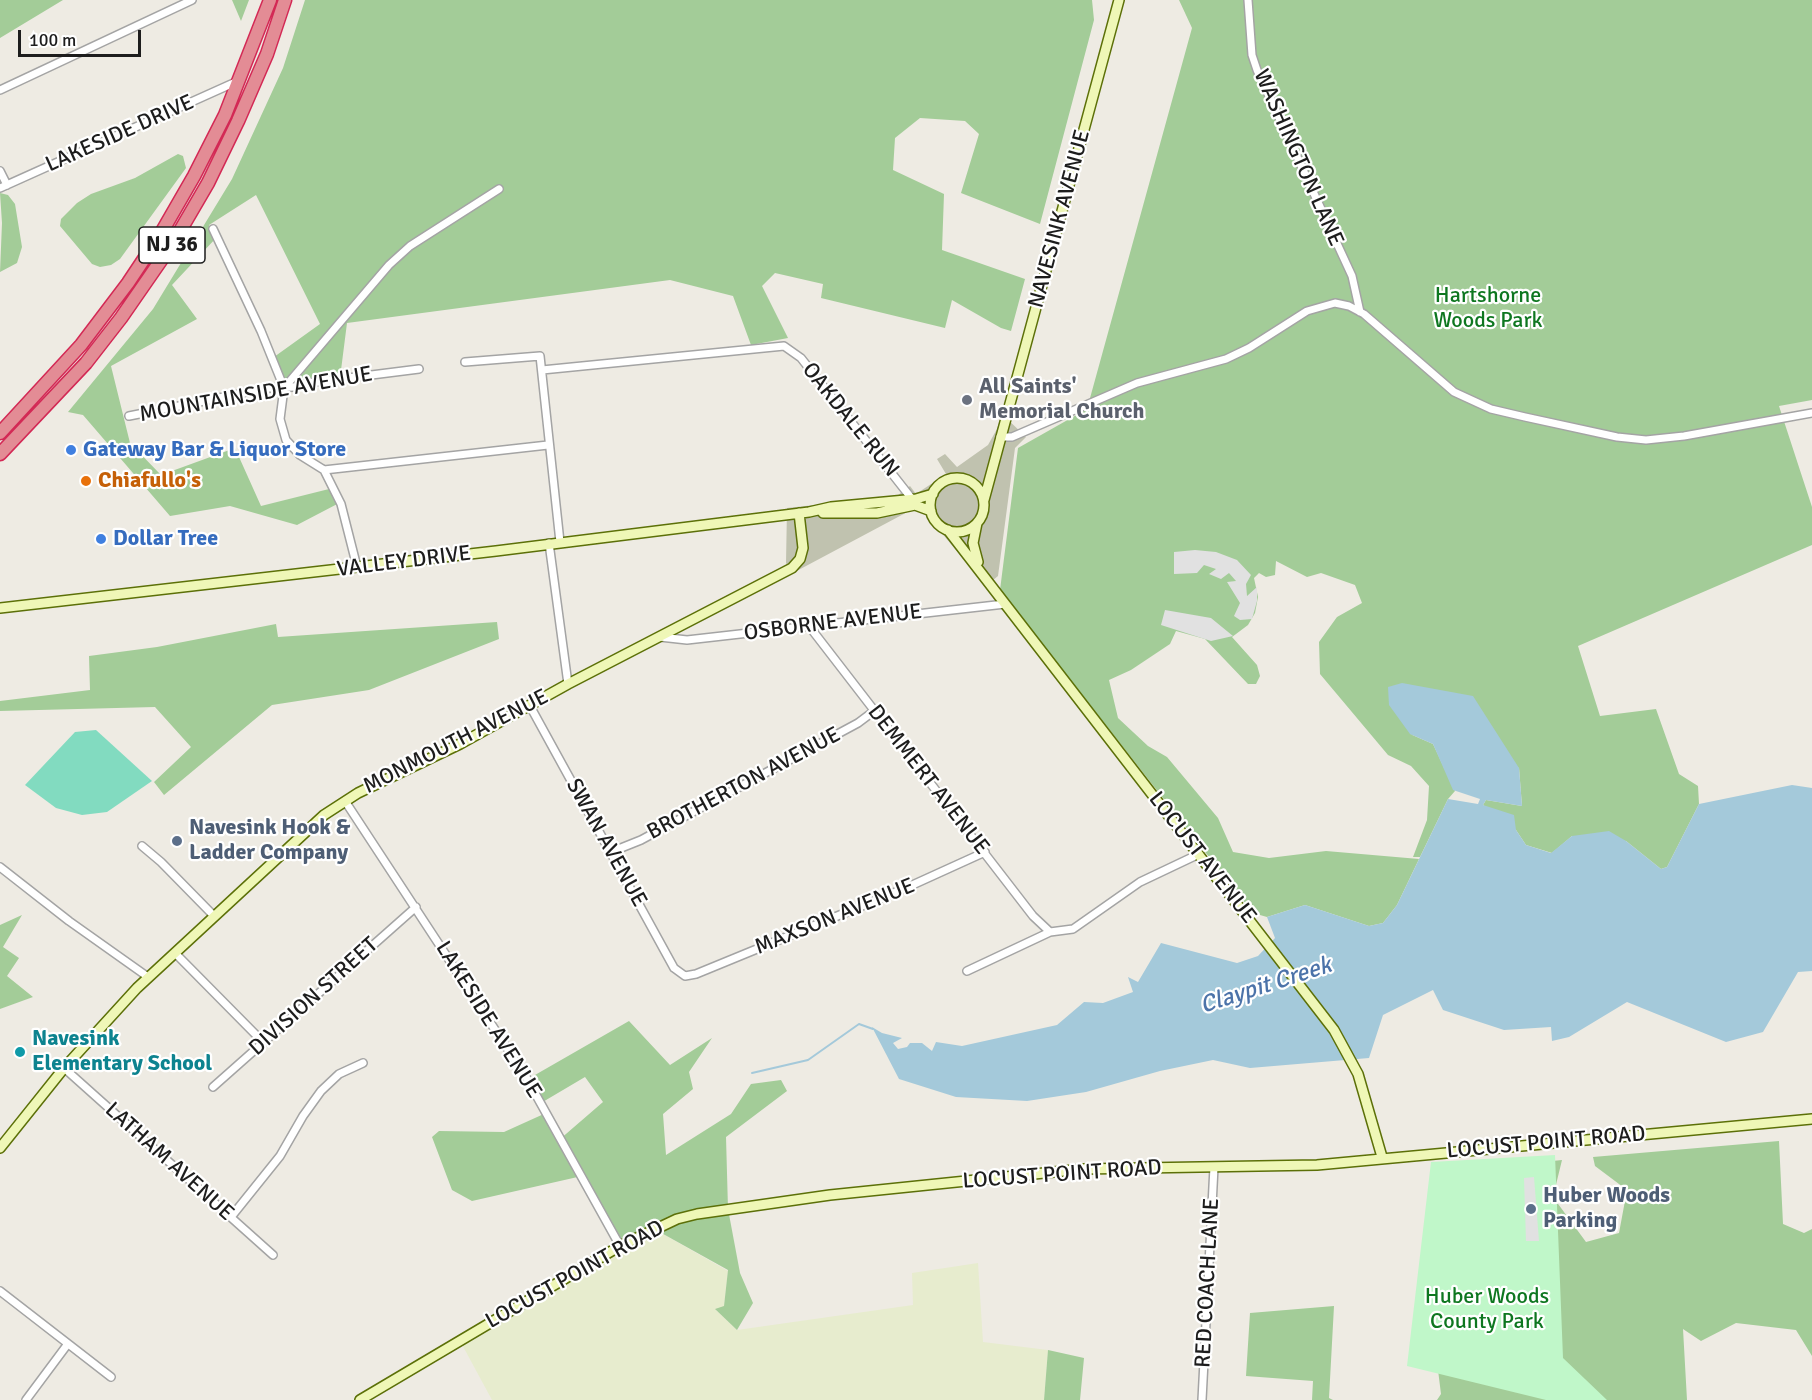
<!DOCTYPE html>
<html>
<head>
<meta charset="utf-8">
<style>
  body { margin:0 }
  #map { position:relative; width:1812px; height:1400px; overflow:hidden; background:#eeebe3; font-family:Signika,sans-serif }
  canvas { display:block }
  .scale { position:absolute; left:18px; top:30px; width:123px; height:27px; box-sizing:border-box; border:3px solid #1d1d1d; border-top:0; padding-left:8px; font-size:18px; line-height:21px; white-space:nowrap; color:#1d1d1d; -webkit-text-stroke:4px #fff; paint-order:stroke }
</style>
</head>
<body>
<div id="map">
<canvas width="1812" height="1400"></canvas>
<div class="scale">100 m</div>
</div>
<script>
const context = document.querySelector('canvas').getContext('2d');
context.lineJoin = 'round';
function paint(path, color) {
  context.fillStyle = color;
  context.fill(path, 'evenodd');
}
function poly(rows) {
  const path = new Path2D();
  for (const r of rows) {
    if (r.length === 3) {
      path.moveTo(r[0] + r[2], r[1]);
      path.arc(r[0], r[1], r[2], 0, 2 * Math.PI);
      continue;
    }
    path.moveTo(r[0], r[1]);
    for (let i = 2; i < r.length; i += 2) path.lineTo(r[i], r[i + 1]);
  }
  return path;
}
function stroke(path, color, width, dash) {
  context.strokeStyle = color;
  context.lineWidth = width;
  context.lineCap = dash ? 'butt' : 'round';
  context.setLineDash(dash || []);
  context.stroke(path);
}
function label(font, color, halo, rows, align = 'center') {
  context.font = font + ' Signika,sans-serif';
  context.lineWidth = 4.5;
  context.setLineDash([]);
  context.textBaseline = 'middle';
  context.strokeStyle = halo;
  context.fillStyle = color;
  for (const [text, x, y, turn = 0] of rows) {
    context.save();
    context.translate(x, y);
    context.rotate((+turn || 0) * Math.PI / 180);
    context.textAlign = isNaN(turn) ? turn : align;
    if (halo) context.strokeText(text, 0, 0);
    context.fillText(text, 0, 0);
    context.restore();
  }
}
const construction = poly([
  [1002,414,1026,437,1015,448,998,576,986,586,925,513,913,509,791,574,786,563,787,508,897,496,910,486,916,494,946,474,937,459,945,454,957,467,988,445,997,429]
]);
const farmland = poly([
  [656,1230,728,1271,724,1307,716,1310,737,1330,913,1305,912,1273,978,1263,983,1342,1048,1350,1044,1400,492,1400,459,1339]
]);
const forest = poly([
  [0,0,63,0,0,38],
  [232,0,249,0,241,21],
  [305,0,1092,0,1094,20,1040,224,961,193,979,134,965,121,920,118,895,138,893,170,944,194,942,250,1025,279,1011,331,1001,328,952,300,945,328,821,298,823,284,775,273,762,286,788,338,751,345,733,296,670,280,347,323,340,378,284,387,274,357,320,324,256,195,209,225,216,238,172,285,197,319,111,366,130,443,161,475,235,448,261,506,337,487,343,501,297,525,230,506,170,516,83,415,68,412,153,309,232,179,283,68],
  [1179,0,1812,0,1812,400,1779,406,1812,507,1812,545,1578,646,1600,716,1656,709,1679,774,1698,786,1699,804,1667,867,1661,869,1626,841,1572,836,1552,853,1526,845,1516,830,1483,805,1486,800,1522,806,1519,768,1410,734,1433,744,1455,791,1448,799,1420,857,1413,857,1427,820,1429,786,1411,766,1388,755,1320,674,1319,642,1337,617,1362,603,1355,585,1321,573,1307,577,1276,561,1275,575,1266,577,1259,573,1254,578,1258,597,1255,613,1248,625,1232,637,1257,665,1260,676,1256,684,1248,684,1205,639,1176,631,1170,644,1131,670,1109,680,1118,718,1148,746,1167,757,1218,818,1233,852,1269,858,1326,851,1419,859,1397,905,1383,923,1369,926,1305,905,1267,917,1253,913,1000,590,1018,448,1087,409,1192,28],
  [178,154,183,156,186,168,120,259,111,265,100,267,92,264,60,226,61,219,77,203,91,194,135,178],
  [0,193,8,195,15,204,22,247,17,263,0,272,2,223],
  [497,622,499,639,369,690,272,705,164,795,154,782,191,747,155,707,0,711,0,701,90,690,89,656,157,647,276,624,278,637],
  [22,915,3,947,19,958,7,976,33,997,0,1009,0,925],
  [629,1021,670,1065,712,1038,689,1072,693,1089,663,1114,666,1155,731,1114,751,1084,781,1080,787,1091,726,1137,728,1209,740,1273,753,1303,737,1330,715,1309,724,1306,728,1270,656,1230,622,1245,582,1176,472,1201,452,1190,432,1137,439,1131,504,1132,546,1113,559,1140,603,1102,585,1077,541,1103,528,1079],
  [1779,1141,1783,1224,1804,1233,1812,1229,1812,1356,1796,1330,1736,1323,1701,1341,1683,1329,1687,1400,1437,1400,1441,1394,1438,1370,1533,1163,1562,1160,1553,1197,1586,1242,1619,1233,1627,1190,1595,1166,1593,1157],
  [1334,1306,1329,1398,1333,1400,1312,1400,1313,1381,1246,1376,1250,1313],
  [1048,1350,1084,1358,1080,1400,1044,1400]
]);
const park = poly([
  [1555,1155,1563,1358,1607,1400,1546,1400,1407,1366,1431,1162]
]);
const pitch = poly([
  [96,730,152,781,107,812,82,815,56,808,25,785,75,732]
]);
const parking = poly([
  [1195,550,1216,552,1237,560,1251,575,1246,584,1247,596,1257,587,1257,601,1252,619,1240,620,1234,616,1240,603,1227,582,1236,581,1229,573,1221,579,1209,574,1216,569,1204,565,1197,573,1174,574,1174,552],
  [1165,610,1211,618,1233,636,1211,641,1161,625],
  [1534,1177,1539,1241,1526,1241,1524,1178]
]);
const water = poly([
  [1402,683,1473,696,1519,768,1522,806,1486,800,1483,805,1514,815,1516,830,1526,845,1551,853,1572,836,1609,831,1626,841,1661,869,1667,867,1699,804,1792,785,1812,788,1812,971,1798,972,1763,1032,1726,1042,1627,1002,1569,1037,1552,1041,1551,1027,1504,1030,1443,1010,1433,990,1383,1015,1369,1058,1250,1068,1213,1060,1160,1071,1086,1092,1027,1101,956,1097,899,1079,872,1027,882,1033,902,1038,893,1043,898,1049,907,1047,910,1043,922,1043,932,1051,936,1042,962,1046,1057,1025,1084,1002,1103,1003,1133,992,1128,977,1138,982,1161,943,1237,963,1258,956,1275,938,1267,917,1305,905,1369,926,1383,923,1397,905,1448,799,1478,804,1480,799,1453,790,1433,744,1410,734,1389,705,1388,687]
]);
const stream = poly([
  [752,1073,808,1060,859,1024,873,1029]
]);
const street = poly([
  [1248,0,1252,55,1257,70,1352,276,1360,312],
  [0,90,192,0],
  [0,171,7,185],
  [0,188,238,81],
  [213,229,261,331,284,388],
  [465,362,540,356,560,542],
  [542,370,784,346,801,358,912,499],
  [129,416,269,388,294,387,308,383,419,369],
  [1000,437,1012,437,1137,383,1226,359,1249,348,1307,311,1335,303,1349,306,1364,314,1454,392,1491,409,1525,417,1617,437,1646,440,1684,436,1812,413],
  [324,470,548,445],
  [549,543,568,684],
  [357,567,341,504,324,470,300,455,286,440,280,419,284,388,389,265,410,246,499,189],
  [809,626,1033,916,1050,932],
  [660,637,687,640,1005,604],
  [530,706,674,968,685,976,696,974,908,887,985,852],
  [345,801,526,1077,620,1246],
  [142,846,161,862,214,916],
  [611,852,641,840,858,723,874,711],
  [0,867,69,921,148,977],
  [175,953,263,1042],
  [967,971,1050,932,1073,929,1140,882,1199,854],
  [64,1068,273,1255],
  [213,1087,416,907],
  [231,1217,280,1156,303,1116,321,1091,339,1074,363,1063],
  [0,1291,111,1377],
  [26,1400,67,1345],
  [1202,1400,1214,1167]
]);
const secondary = poly([
  [957,505,27],
  [984,500,1119,0],
  [823,513,877,513,915,505,931,511],
  [977,523,973,543,978,562],
  [948,530,1334,1030,1358,1074,1382,1157],
  [0,608,496,551,809,512,831,507,916,499,933,494],
  [0,1148,64,1068,137,988,324,815,358,793,460,744,568,684,792,568,800,559,803,548,799,513],
  [360,1400,620,1246,677,1219,697,1214,830,1195,1083,1169,1317,1165,1812,1119]
]);
const highway = poly([
  [0,433,81,345,128,283,160,235,194,176,225,115,270,0],
  [0,454,86,363,121,318,173,243,208,183,238,121,267,54,285,0]
]);
const markers = [
  [967,400,6,"#6b7280"],
  [71,450,6,"#3f7fe0"],
  [86,481,6,"#e8710a"],
  [101,539,6,"#3f7fe0"],
  [177,841,6,"#5c6f8a"],
  [20,1052,6,"#0f9aa8"],
  [1531,1209,6,"#5c6f8a"]
];
const shields = [
  [172,245,66]
];
const shieldNames = [
  ["NJ 36",172,245]
];
const streetNames = [
  ["LAKESIDE DRIVE",120,134,-24],
  ["WASHINGTON LANE",1298,158,66],
  ["NAVESINK AVENUE",1060,219,-75],
  ["MOUNTAINSIDE AVENUE",256,395,-10],
  ["OAKDALE RUN",850,420,51],
  ["VALLEY DRIVE",404,562,-7],
  ["OSBORNE AVENUE",833,623,-7],
  ["MONMOUTH AVENUE",456,742,-27],
  ["DEMMERT AVENUE",928,780,52],
  ["BROTHERTON AVENUE",744,784,-28],
  ["SWAN AVENUE",606,843,61],
  ["LOCUST AVENUE",1202,858,52],
  ["MAXSON AVENUE",835,917,-22],
  ["DIVISION STREET",314,997,-42],
  ["LAKESIDE AVENUE",488,1020,58],
  ["LOCUST POINT ROAD",1546,1143,-5],
  ["LATHAM AVENUE",169,1162,42],
  ["LOCUST POINT ROAD",1062,1175,-4],
  ["LOCUST POINT ROAD",575,1275,-29],
  ["RED COACH LANE",1208,1283,-87]
];
const parkNames = [
  ["Hartshorne",1488,296],
  ["Woods Park",1488,321],
  ["Huber Woods",1487,1297],
  ["County Park",1487,1322]
];
const worshipNames = [
  ["All Saints'",979,387],
  ["Memorial Church",979,412]
];
const shopNames = [
  ["Gateway Bar & Liquor Store",83,450],
  ["Dollar Tree",113,539]
];
const foodNames = [
  ["Chiafullo's",98,481]
];
const serviceNames = [
  ["Navesink Hook &",189,828],
  ["Ladder Company",189,853],
  ["Huber Woods",1543,1196],
  ["Parking",1543,1221]
];
const cultureNames = [
  ["Navesink",32,1039],
  ["Elementary School",32,1064]
];
const waterNames = [
  ["Claypit Creek",1266,986,-18]
];
paint(construction, '#c0c2af');
paint(farmland, '#e7ecce');
paint(forest, '#a3cc98');
paint(park, '#c0f7c9');
paint(pitch, '#82dbc0');
paint(parking, '#e1e1e1');
paint(water, '#a4c9da');
stroke(stream, '#a4c9da', 2);
stroke(street, '#a4a4a4', 10);
stroke(secondary, '#5c7008', 12);
stroke(highway, '#d32955', 15);
stroke(street, '#fff', 7);
stroke(secondary, '#eff7b7', 9);
stroke(highway, '#e38c95', 12);
for (const [x, y, r, color] of markers) {
  const dot = new Path2D();
  dot.arc(x, y, r, 0, 2 * Math.PI);
  context.fillStyle = color;
  context.fill(dot);
  stroke(dot, '#fff', 2);
}
for (const [x, y, w] of shields) {
  const box = new Path2D();
  box.roundRect(x - w / 2, y - 18, w, 36, 4.5);
  context.fillStyle = '#fff';
  context.fill(box);
  stroke(box, '#1d1d1d', 1.5);
}
label('bold 21px', '#1d1d1d', null, shieldNames);
label('22px', '#1d1d1d', '#fff', streetNames);
label('22px', '#0e7720', '#fff', parkNames);
label('bold 22px', '#5b616d', '#fff', worshipNames, 'left');
label('bold 22px', '#366cbe', '#fff', shopNames, 'left');
label('bold 22px', '#c56008', '#fff', foodNames, 'left');
label('bold 22px', '#4e5e75', '#fff', serviceNames, 'left');
label('bold 22px', '#0d838f', '#fff', cultureNames, 'left');
label('italic 24px', '#4c73a9', '#fff', waterNames);
</script>
</body>
</html>
